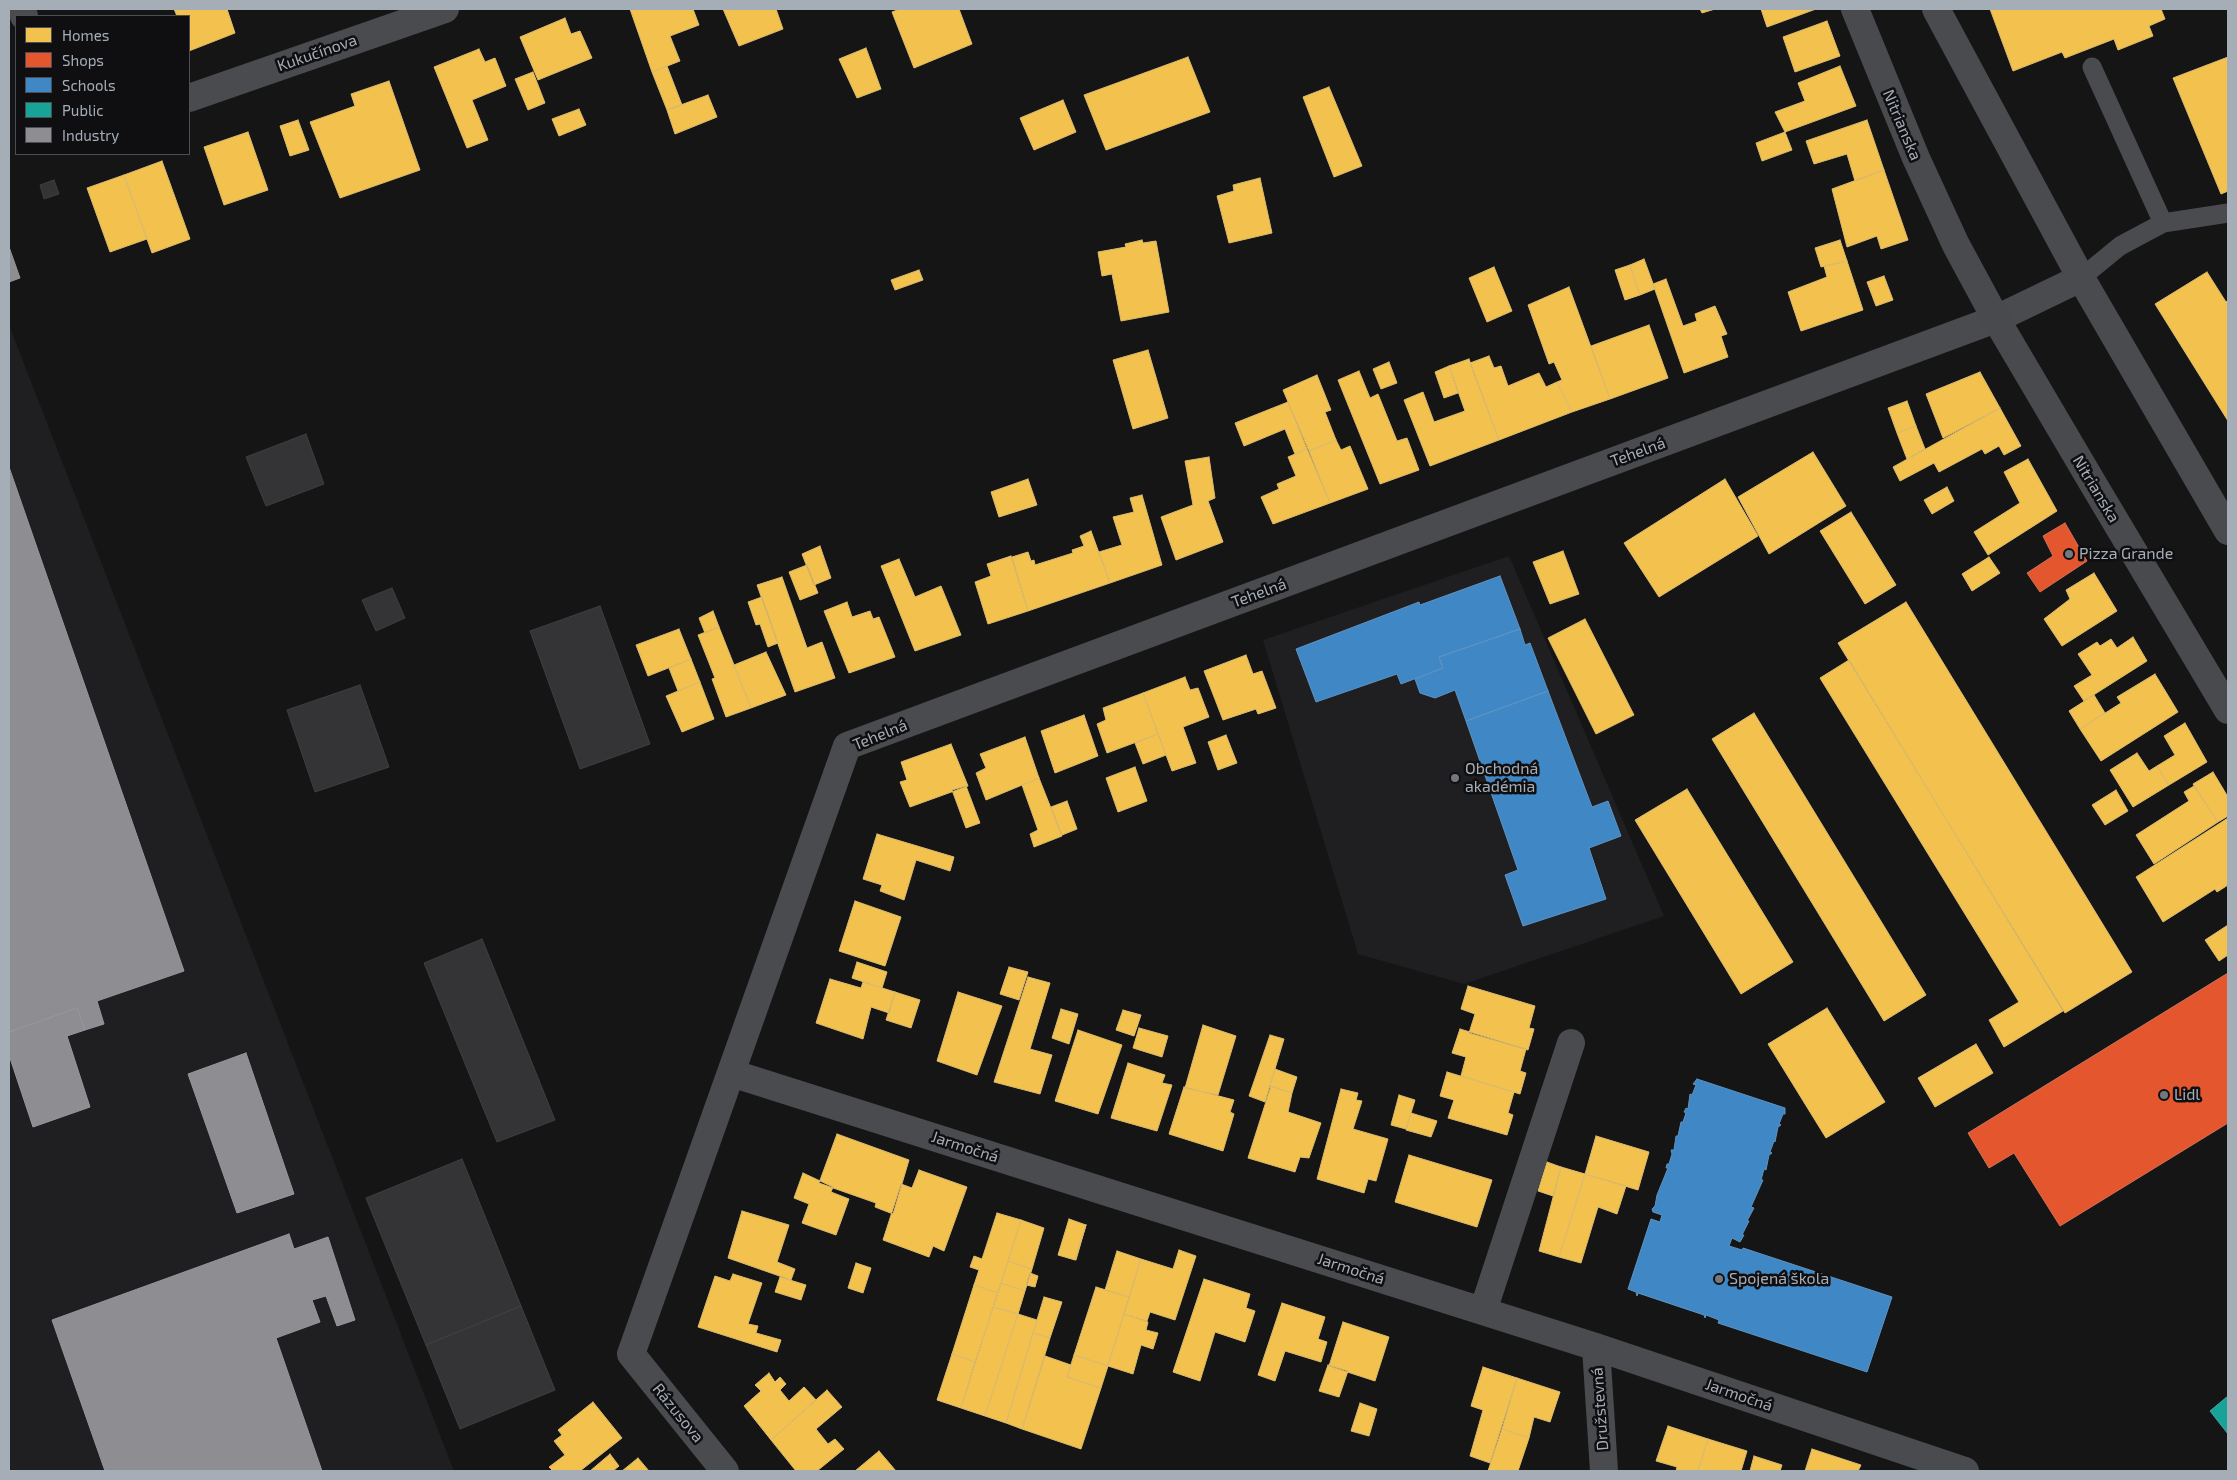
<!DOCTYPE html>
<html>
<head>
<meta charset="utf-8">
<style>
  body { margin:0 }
  #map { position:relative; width:2237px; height:1480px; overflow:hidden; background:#151515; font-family:"Exo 2",sans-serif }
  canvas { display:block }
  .frame { position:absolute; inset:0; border:10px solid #a5adb7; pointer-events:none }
  .legend { position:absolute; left:15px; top:15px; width:175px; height:140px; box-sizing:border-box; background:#0f0f11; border:1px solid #4b4e53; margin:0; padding:6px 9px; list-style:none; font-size:15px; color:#a5adb7 }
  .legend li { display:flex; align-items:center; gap:10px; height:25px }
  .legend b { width:25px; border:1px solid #4b4e53 }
</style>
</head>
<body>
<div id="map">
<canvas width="2237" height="1480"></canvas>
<div class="frame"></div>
<ul class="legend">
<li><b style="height:14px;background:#f2c14e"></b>Homes</li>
<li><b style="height:14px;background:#e4572e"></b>Shops</li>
<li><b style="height:14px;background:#3f88c5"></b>Schools</li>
<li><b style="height:14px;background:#17a398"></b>Public</li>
<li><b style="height:14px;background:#8d8d92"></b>Industry</li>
</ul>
</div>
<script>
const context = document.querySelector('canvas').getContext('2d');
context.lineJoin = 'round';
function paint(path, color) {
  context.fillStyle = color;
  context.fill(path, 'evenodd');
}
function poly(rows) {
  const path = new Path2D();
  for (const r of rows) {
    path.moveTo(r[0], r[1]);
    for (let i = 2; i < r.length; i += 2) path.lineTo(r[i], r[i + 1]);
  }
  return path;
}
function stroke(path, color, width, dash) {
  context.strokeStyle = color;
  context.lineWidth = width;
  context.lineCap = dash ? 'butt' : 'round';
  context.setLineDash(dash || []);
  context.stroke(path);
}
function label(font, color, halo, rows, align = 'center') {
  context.font = font + ' "Exo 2",sans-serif';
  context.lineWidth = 5;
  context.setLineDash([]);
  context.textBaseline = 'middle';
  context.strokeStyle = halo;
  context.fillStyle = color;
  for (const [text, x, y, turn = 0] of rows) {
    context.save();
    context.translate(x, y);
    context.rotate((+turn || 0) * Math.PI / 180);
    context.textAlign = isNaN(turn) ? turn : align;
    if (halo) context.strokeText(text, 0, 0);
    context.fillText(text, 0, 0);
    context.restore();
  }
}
const built = poly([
  [9,325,454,1471,9,1471],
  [1509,556,1664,916,1464,984,1358,954,1263,640]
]);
const homes = poly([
  [174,9,227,9,235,33,189,51,189,16,177,16,174,9],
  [630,9,693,9,699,25,670,36,680,61,652,72,630,9],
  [723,9,776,9,783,29,739,46,723,9],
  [900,9,959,9,972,44,914,68,892,12,900,9],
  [1700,9,1715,9,1702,13,1700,9],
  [1761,9,1816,9,1767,27,1761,9],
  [1990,9,2161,9,2165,19,2149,26,2153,36,2118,50,2114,39,2065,58,2062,52,2013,71,1990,9],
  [565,18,571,34,580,31,592,58,538,80,520,37,565,18],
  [1827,21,1840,56,1795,72,1783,37,1827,21],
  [866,48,881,89,857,98,839,59,866,48],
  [479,49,485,62,495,58,506,86,472,100,488,140,467,148,434,67,479,49],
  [1188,57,1210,112,1106,150,1084,95,1188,57],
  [2228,57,2228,191,2221,194,2173,78,2228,57],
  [667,66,682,105,667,110,652,72,667,66],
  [1840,66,1856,106,1785,132,1775,112,1805,101,1798,83,1840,66],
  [533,72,545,103,528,110,515,79,533,72],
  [389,81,420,170,340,198,310,122,355,106,351,94,389,81],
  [1329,87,1362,166,1334,177,1303,97,1329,87],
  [708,95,717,117,675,134,667,110,708,95],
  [1063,100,1076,132,1034,150,1020,118,1063,100],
  [579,109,586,125,559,136,552,119,579,109],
  [298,120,309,150,290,156,280,126,298,120],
  [1867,120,1884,170,1855,181,1847,154,1814,164,1806,141,1867,120],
  [248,132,268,190,224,205,204,147,248,132],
  [1785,132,1792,150,1762,161,1756,143,1785,132],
  [162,161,190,239,152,253,124,175,162,161],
  [1884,170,1908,240,1881,249,1877,236,1847,247,1832,189,1884,170],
  [124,175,147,239,110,252,87,188,124,175],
  [1260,178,1272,233,1229,243,1217,196,1234,191,1233,185,1260,178],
  [1142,240,1143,243,1156,241,1169,312,1121,321,1112,274,1102,276,1098,252,1126,247,1125,244,1142,240],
  [1840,240,1847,261,1821,267,1815,248,1840,240],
  [1644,259,1655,289,1640,295,1630,265,1644,259],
  [1847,261,1863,310,1801,331,1788,292,1827,277,1824,266,1847,261],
  [1630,265,1640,295,1625,300,1615,270,1630,265],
  [1494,267,1512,311,1487,322,1469,278,1494,267],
  [919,270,923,280,895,290,891,280,919,270],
  [2207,272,2226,302,2228,300,2228,421,2155,304,2207,272],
  [1884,276,1893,300,1876,306,1867,282,1884,276],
  [1666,279,1683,326,1697,321,1695,314,1715,306,1727,334,1721,336,1728,357,1684,373,1653,284,1666,279],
  [1569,287,1610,399,1572,412,1557,382,1562,380,1554,362,1549,364,1528,305,1569,287],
  [1649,325,1668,378,1610,399,1591,346,1649,325],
  [1148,350,1168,418,1133,429,1113,360,1148,350],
  [1489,356,1494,368,1501,366,1508,386,1539,373,1546,387,1557,382,1572,412,1499,440,1470,363,1489,356],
  [1469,359,1499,440,1430,466,1404,400,1423,392,1434,422,1465,411,1449,366,1469,359],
  [1389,362,1397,383,1381,389,1373,369,1389,362],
  [1449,366,1458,393,1444,398,1435,372,1449,366],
  [1359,371,1370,398,1378,394,1397,441,1407,438,1419,470,1380,484,1338,380,1359,371],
  [1980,372,2000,408,1943,438,1926,394,1980,372],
  [1317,375,1331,410,1325,412,1336,440,1309,451,1283,390,1317,375],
  [1907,401,1916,426,1897,433,1888,408,1907,401],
  [1288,402,1307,449,1295,454,1285,429,1244,446,1235,423,1288,402],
  [2000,408,2021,446,2004,455,1999,446,1985,454,1982,449,1939,472,1934,463,1900,481,1893,467,2000,408],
  [1916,426,1925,449,1907,459,1897,433,1916,426],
  [1336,440,1341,450,1350,446,1368,489,1330,503,1309,451,1336,440],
  [1307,449,1330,503,1273,524,1261,497,1279,489,1277,484,1296,476,1288,457,1307,449],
  [1813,452,1846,506,1769,554,1738,497,1813,452],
  [1209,457,1215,498,1208,501,1223,542,1176,560,1161,517,1193,505,1185,461,1209,457],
  [2028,459,2057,511,1988,555,1974,532,2020,503,2004,472,2028,459],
  [1028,479,1037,505,999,517,991,492,1028,479],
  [1725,479,1758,536,1659,597,1624,543,1725,479],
  [1947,487,1954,501,1932,514,1924,500,1947,487],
  [1142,495,1162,565,1110,583,1099,552,1122,545,1113,517,1134,512,1130,498,1142,495],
  [1851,512,1896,585,1865,604,1820,531,1851,512],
  [1091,531,1110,583,1028,611,1012,557,1028,552,1031,561,1034,560,1035,565,1073,553,1072,550,1084,546,1080,536,1091,531],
  [820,546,831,578,814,585,802,554,820,546],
  [1563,551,1579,594,1550,604,1533,562,1563,551],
  [1011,556,1028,611,988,624,975,582,991,576,987,564,1011,556],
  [1989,557,2000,573,1972,591,1962,574,1989,557],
  [899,559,915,597,941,586,961,635,915,651,881,566,899,559],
  [807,565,818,593,800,600,789,572,807,565],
  [2094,573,2117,611,2062,646,2044,619,2070,599,2066,590,2094,573],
  [782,577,807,648,822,642,835,678,795,692,757,585,782,577],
  [762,597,778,643,768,647,760,624,756,625,748,602,762,597],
  [847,602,852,617,870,611,873,619,879,617,895,657,849,673,824,611,847,602],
  [1906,602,2132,972,2065,1013,1838,643,1906,602],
  [713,611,719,627,705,633,699,618,713,611],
  [1585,619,1634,715,1596,734,1548,638,1585,619],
  [719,627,751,708,726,717,712,679,715,678,698,635,719,627],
  [679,629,691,659,648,676,636,645,679,629],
  [2133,637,2147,661,2084,701,2074,686,2092,675,2078,654,2097,642,2100,646,2111,639,2117,648,2133,637],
  [766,652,786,695,751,708,734,665,766,652],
  [1246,655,1253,674,1262,671,1276,708,1258,714,1256,709,1223,720,1204,671,1246,655],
  [691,659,700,682,678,691,669,668,691,659],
  [1849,660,2063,1011,2004,1047,1989,1020,2019,1002,1820,678,1849,660],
  [2155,674,2178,712,2101,761,2080,729,2121,703,2117,697,2155,674],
  [1185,677,1190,690,1198,688,1209,717,1183,727,1196,763,1172,771,1143,693,1185,677],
  [700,682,714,719,682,732,666,696,700,682],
  [1143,693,1158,734,1107,753,1097,724,1106,720,1103,708,1143,693],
  [2094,695,2105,713,2080,729,2069,711,2094,695],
  [1754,713,1926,995,1884,1021,1712,739,1754,713],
  [1084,715,1098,756,1055,773,1041,731,1084,715],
  [2185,723,2207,762,2169,785,2157,766,2175,755,2164,736,2185,723],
  [1158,734,1166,755,1143,764,1135,743,1158,734],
  [1226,735,1237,763,1218,770,1208,742,1226,735],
  [1025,737,1039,778,986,800,976,773,986,768,980,754,1025,737],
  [951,744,968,786,910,807,900,782,907,780,901,762,951,744],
  [2137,753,2149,771,2157,766,2169,785,2133,807,2110,770,2137,753],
  [1135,767,1147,801,1118,812,1106,778,1135,767],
  [2213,772,2228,797,2228,816,2218,822,2193,784,2213,772],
  [1039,778,1062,836,1034,847,1030,834,1038,830,1022,785,1039,778],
  [966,786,980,823,966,828,952,790,966,786],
  [2194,786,2218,822,2154,864,2136,835,2189,801,2184,792,2194,786],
  [1687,789,1793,962,1741,994,1635,820,1687,789],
  [2116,790,2128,811,2105,825,2092,805,2116,790],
  [1067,801,1077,829,1062,835,1051,807,1067,801],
  [2228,818,2228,885,2217,892,2215,889,2163,922,2136,877,2228,818],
  [877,834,954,857,950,871,916,860,904,900,880,891,882,885,863,879,877,834],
  [855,901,901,917,885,966,839,951,855,901],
  [2228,925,2228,955,2219,961,2205,940,2228,925],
  [857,962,887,972,882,988,852,978,857,962],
  [1009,967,1028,972,1019,1000,1000,994,1009,967],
  [1028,977,1050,983,1030,1049,1052,1055,1040,1094,994,1082,1028,977],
  [830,979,861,988,863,982,895,992,889,1013,871,1007,863,1039,816,1023,830,979],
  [1468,986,1535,1006,1529,1028,1534,1029,1528,1050,1469,1033,1475,1014,1461,1009,1468,986],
  [895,992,920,1000,911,1028,886,1020,895,992],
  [958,992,1002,1006,977,1075,937,1061,958,992],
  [1827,1008,1885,1102,1826,1138,1768,1044,1827,1008],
  [1061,1009,1078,1014,1069,1044,1052,1038,1061,1009],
  [1123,1010,1141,1015,1134,1036,1116,1030,1123,1010],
  [1203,1025,1236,1036,1218,1095,1185,1088,1203,1025],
  [1139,1028,1168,1036,1162,1057,1133,1048,1139,1028],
  [1460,1029,1526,1049,1520,1071,1526,1073,1520,1094,1461,1076,1466,1057,1452,1053,1460,1029],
  [1078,1030,1122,1045,1098,1114,1055,1101,1078,1030],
  [1270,1035,1284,1039,1265,1102,1249,1096,1270,1035],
  [1976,1044,1993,1073,1935,1107,1918,1078,1976,1044],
  [1128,1063,1165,1075,1162,1083,1172,1085,1157,1131,1111,1118,1128,1063],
  [1275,1069,1297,1077,1292,1093,1270,1086,1275,1069],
  [1447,1072,1514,1092,1508,1113,1513,1115,1507,1135,1448,1118,1454,1100,1440,1096,1447,1072],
  [1271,1086,1292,1093,1288,1112,1321,1123,1309,1158,1300,1157,1295,1172,1248,1158,1271,1086],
  [1184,1087,1234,1100,1230,1112,1234,1114,1223,1151,1169,1134,1184,1087],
  [1341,1089,1358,1093,1356,1100,1362,1101,1353,1129,1388,1139,1376,1181,1368,1179,1364,1193,1317,1179,1341,1089],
  [1399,1095,1415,1100,1406,1129,1391,1125,1399,1095],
  [1411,1113,1437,1121,1431,1137,1406,1130,1411,1113],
  [837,1134,909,1160,893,1214,875,1207,876,1203,819,1183,837,1134],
  [1596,1136,1649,1152,1638,1190,1585,1174,1596,1136],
  [1409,1155,1492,1180,1477,1227,1395,1202,1409,1155],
  [1547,1162,1561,1167,1553,1196,1538,1191,1547,1162],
  [1561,1167,1585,1174,1559,1257,1539,1251,1561,1167],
  [919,1170,967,1187,944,1251,933,1246,929,1257,883,1240,901,1184,912,1188,919,1170],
  [803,1173,833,1187,831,1192,849,1199,836,1235,802,1223,809,1204,794,1198,803,1173],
  [1585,1174,1626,1186,1617,1214,1598,1207,1581,1263,1559,1257,1585,1174],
  [742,1211,789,1225,777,1262,795,1269,791,1280,728,1258,742,1211],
  [997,1213,1021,1220,998,1293,974,1285,979,1270,970,1267,974,1256,982,1259,997,1213],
  [1069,1219,1086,1225,1075,1260,1058,1255,1069,1219],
  [1021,1220,1044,1228,1032,1269,1008,1261,1021,1220],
  [1086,1225,1076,1260,1075,1260,1086,1225],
  [1179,1250,1196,1256,1175,1320,1150,1312,1147,1321,1124,1314,1141,1259,1173,1269,1179,1250],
  [1117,1251,1141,1259,1129,1297,1105,1290,1117,1251],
  [1008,1261,1032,1269,1025,1291,1001,1283,1008,1261],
  [856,1263,871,1268,863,1293,848,1288,856,1263],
  [1030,1273,1038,1276,1035,1287,1026,1285,1030,1273],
  [733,1274,762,1283,748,1324,758,1326,756,1333,781,1340,777,1352,698,1327,715,1276,730,1281,733,1274],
  [780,1277,806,1285,801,1300,775,1292,780,1277],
  [1204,1279,1250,1294,1246,1308,1255,1311,1245,1342,1215,1332,1200,1381,1173,1372,1204,1279],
  [1001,1283,1025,1291,1018,1314,993,1307,1001,1283],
  [974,1285,998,1293,975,1362,952,1354,974,1285],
  [1096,1287,1129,1297,1108,1366,1074,1355,1096,1287],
  [1044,1297,1062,1302,1050,1338,1033,1333,1044,1297],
  [1282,1303,1325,1317,1318,1339,1327,1342,1321,1362,1285,1351,1275,1381,1258,1375,1282,1303],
  [993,1307,1018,1314,985,1416,961,1408,993,1307],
  [1018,1314,1037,1320,1006,1423,985,1416,1018,1314],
  [1124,1314,1148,1322,1146,1330,1158,1333,1153,1349,1141,1345,1133,1374,1108,1366,1124,1314],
  [1343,1322,1389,1337,1375,1381,1329,1366,1343,1322],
  [1033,1333,1050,1338,1022,1429,1006,1423,1033,1333],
  [952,1354,975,1362,961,1408,937,1400,952,1354],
  [1074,1355,1108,1366,1101,1388,1067,1377,1074,1355],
  [1045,1356,1071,1365,1067,1377,1101,1388,1081,1449,1022,1429,1045,1356],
  [1328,1365,1348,1371,1339,1397,1319,1391,1328,1365],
  [1483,1367,1517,1378,1490,1463,1470,1456,1483,1410,1471,1406,1483,1367],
  [769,1373,775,1382,780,1377,786,1384,780,1390,789,1401,804,1387,816,1400,771,1440,744,1406,761,1391,755,1385,769,1373],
  [1517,1378,1560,1392,1550,1422,1534,1417,1529,1438,1502,1429,1517,1378],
  [827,1390,842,1407,816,1429,828,1444,835,1439,844,1449,817,1471,796,1471,771,1440,827,1390],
  [593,1402,622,1438,580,1471,553,1471,549,1467,565,1455,554,1441,562,1435,558,1430,593,1402],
  [1360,1403,1377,1409,1369,1436,1351,1431,1360,1403],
  [1668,1426,1708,1439,1698,1471,1676,1471,1677,1467,1656,1461,1668,1426],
  [1502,1429,1529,1438,1518,1471,1488,1471,1502,1429],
  [1708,1439,1747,1451,1741,1471,1698,1471,1708,1439],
  [1812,1449,1861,1465,1858,1471,1805,1471,1812,1449],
  [879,1451,896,1471,855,1471,879,1451],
  [610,1454,619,1466,613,1471,590,1471,610,1454],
  [1754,1456,1782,1465,1780,1471,1750,1471,1754,1456],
  [638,1458,649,1471,622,1471,638,1458]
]);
const shops = poly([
  [2065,523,2087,561,2040,592,2027,573,2053,556,2043,536,2065,523],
  [2228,973,2228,1123,2060,1226,2014,1153,1989,1168,1968,1133,2228,973]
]);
const schools = poly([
  [1500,576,1520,629,1439,657,1443,668,1401,684,1397,674,1316,702,1296,649,1419,602,1420,605,1500,576],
  [1520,629,1525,645,1530,643,1548,691,1466,721,1455,690,1435,698,1420,693,1415,679,1443,668,1439,657,1520,629],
  [1548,691,1592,807,1608,801,1621,836,1589,848,1606,899,1523,926,1505,875,1518,870,1466,721,1548,691],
  [1697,1079,1785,1108,1785,1114,1783,1114,1779,1124,1781,1125,1778,1127,1775,1142,1774,1141,1770,1152,1772,1153,1769,1155,1766,1170,1764,1169,1761,1180,1763,1180,1751,1207,1754,1208,1747,1221,1749,1221,1742,1235,1744,1235,1740,1242,1732,1238,1729,1246,1742,1250,1743,1248,1892,1297,1867,1372,1718,1323,1719,1320,1706,1315,1705,1318,1704,1315,1638,1293,1637,1296,1636,1292,1628,1289,1651,1219,1660,1222,1662,1215,1653,1212,1652,1209,1655,1206,1657,1195,1668,1168,1666,1168,1667,1164,1669,1164,1672,1154,1671,1150,1674,1150,1676,1136,1678,1136,1681,1122,1683,1122,1686,1113,1684,1112,1686,1108,1688,1109,1690,1094,1692,1095,1696,1085,1693,1084,1697,1079]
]);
const public = poly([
  [2228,1396,2228,1434,2210,1411,2228,1396]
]);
const industry = poly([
  [9,247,20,278,9,282,9,247],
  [9,467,184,971,97,1001,104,1024,85,1030,77,1008,9,1032,9,467],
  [77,1008,85,1030,67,1036,90,1107,33,1127,9,1055,9,1032,77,1008],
  [246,1053,294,1194,237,1213,188,1074,246,1053],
  [289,1234,294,1249,328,1237,355,1320,337,1326,326,1296,312,1300,320,1322,276,1338,322,1471,112,1471,111,1469,105,1471,52,1320,289,1234]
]);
const building = poly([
  [54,180,59,194,44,199,40,185,54,180],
  [306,434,324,484,266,506,246,457,306,434],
  [392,588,405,618,376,631,362,600,392,588],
  [600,606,650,744,580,769,530,631,600,606],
  [360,685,389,767,315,792,287,710,360,685],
  [482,939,555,1120,497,1142,424,963,482,939],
  [462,1159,521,1306,426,1345,366,1198,462,1159],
  [521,1306,555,1390,460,1429,426,1345,521,1306]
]);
const lane = poly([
  [2163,223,2228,213],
  [2081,278,2120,246,2163,223,2092,67]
]);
const street = poly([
  [21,9,24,16],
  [1936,9,2081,278,2228,531],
  [189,98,445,9],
  [731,1073,1596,1347,1965,1471],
  [1483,1311,1571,1043],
  [1596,1347,1604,1471],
  [725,1471,631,1354,847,746,1996,319,2081,278]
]);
const secondary = poly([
  [1855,9,1916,158,1956,245,1996,319,2095,487,2228,710]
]);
const markers = [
  [2069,554,5,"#73787e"],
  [1455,778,5,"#73787e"],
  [2164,1095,5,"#73787e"],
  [1719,1279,5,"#73787e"]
];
const streetNames = [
  ["Kukučínova",317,53,-19],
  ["Nitrianska",1902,125,67],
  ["Tehelná",1638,452,-20],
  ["Nitrianska",2096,489,59],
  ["Tehelná",1259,593,-20],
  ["Tehelná",880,735,-22],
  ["Jarmočná",965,1147,18],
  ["Jarmočná",1351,1269,18],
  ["Jarmočná",1739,1395,19],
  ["Družstevná",1600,1409,-94],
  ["Rázusova",678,1413,51]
];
const poiNames = [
  ["Pizza Grande",2079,554],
  ["Obchodná",1465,769],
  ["akadémia",1465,787],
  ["Lidl",2174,1095],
  ["Spojená škola",1729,1279]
];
paint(built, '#1f1f21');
paint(homes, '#f2c14e');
stroke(homes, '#dbbb6e', 1);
paint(shops, '#e4572e');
stroke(shops, '#d17157', 1);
paint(schools, '#3f88c5');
stroke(schools, '#5e93c1', 1);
paint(public, '#17a398');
stroke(public, '#42a6a1', 1);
paint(industry, '#8d8d92');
stroke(industry, '#94979d', 1);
paint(building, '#343436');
stroke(building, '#3d3f41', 1);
stroke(lane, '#494b4e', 19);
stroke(street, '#494b4e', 28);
stroke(secondary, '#484a4d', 28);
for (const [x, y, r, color] of markers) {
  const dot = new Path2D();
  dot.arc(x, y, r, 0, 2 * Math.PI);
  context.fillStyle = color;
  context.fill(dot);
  stroke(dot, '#0f0f11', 2);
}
label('16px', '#a5adb7', '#0f0f11', streetNames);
label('16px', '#a5adb7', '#0f0f11', poiNames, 'left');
</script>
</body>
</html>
